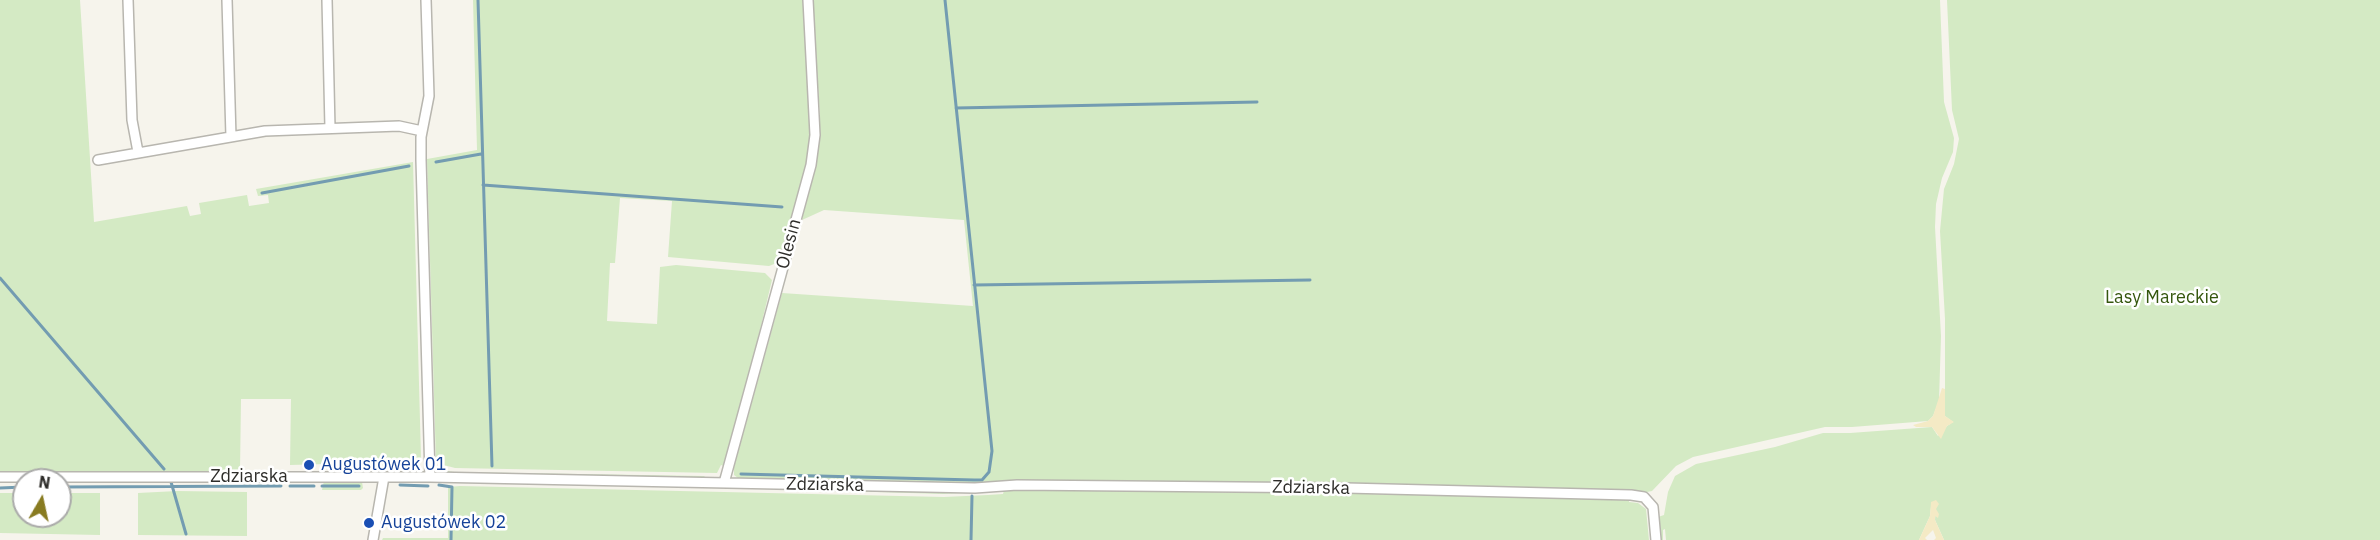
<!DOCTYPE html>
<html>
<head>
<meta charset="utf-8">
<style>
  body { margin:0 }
  #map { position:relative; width:2380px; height:540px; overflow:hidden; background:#f6f4ec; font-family:"IBM Plex Sans",sans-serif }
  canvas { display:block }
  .north { position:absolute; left:12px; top:468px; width:60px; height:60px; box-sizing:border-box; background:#fff; border:2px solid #ababaa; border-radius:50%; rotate:9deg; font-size:16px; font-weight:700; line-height:24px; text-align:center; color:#2e2d2a }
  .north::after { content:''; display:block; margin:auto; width:21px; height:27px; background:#887b21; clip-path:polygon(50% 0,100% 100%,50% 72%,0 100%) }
</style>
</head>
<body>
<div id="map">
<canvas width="2380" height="540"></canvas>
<div class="north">N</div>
</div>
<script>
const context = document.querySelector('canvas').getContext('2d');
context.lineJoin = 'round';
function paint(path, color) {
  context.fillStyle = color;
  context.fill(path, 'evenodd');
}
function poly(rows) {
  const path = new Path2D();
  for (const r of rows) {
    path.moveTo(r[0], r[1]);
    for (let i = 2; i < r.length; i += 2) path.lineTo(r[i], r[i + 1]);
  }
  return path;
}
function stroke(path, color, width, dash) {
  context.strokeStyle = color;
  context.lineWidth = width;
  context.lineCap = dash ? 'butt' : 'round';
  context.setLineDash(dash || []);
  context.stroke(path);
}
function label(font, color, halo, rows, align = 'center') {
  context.font = font + ' "IBM Plex Sans",sans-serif';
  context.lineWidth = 5;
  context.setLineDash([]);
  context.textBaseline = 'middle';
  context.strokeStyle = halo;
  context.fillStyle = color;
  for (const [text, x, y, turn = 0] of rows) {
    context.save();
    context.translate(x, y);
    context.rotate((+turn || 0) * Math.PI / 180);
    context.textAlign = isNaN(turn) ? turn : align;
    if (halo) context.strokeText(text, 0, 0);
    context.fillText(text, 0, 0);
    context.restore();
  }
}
const green = poly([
  [0,0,80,0,94,222,187,206,190,216,201,214,199,203,247,195,249,206,269,203,268,195,258,196,256,189,413,162,421,458,414,465,359,468,327,464,290,465,291,399,241,399,240,471,0,472],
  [473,0,804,0,811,111,811,147,796,206,779,262,769,266,668,257,672,201,620,198,615,263,610,263,607,321,657,324,660,267,676,265,765,273,772,280,746,388,724,466,721,465,717,473,455,468,436,463,427,159,477,150],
  [812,0,1940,0,1944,102,1954,138,1953,152,1942,178,1936,204,1935,227,1941,336,1939,401,1933,416,1928,421,1852,427,1825,427,1693,457,1676,466,1652,491,1647,492,1470,487,977,485,738,478,734,475,734,467,782,293,973,306,964,220,824,210,802,220,816,155,820,115],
  [1947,0,2380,0,2380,540,1944,540,1935,520,1936,506,1931,507,1930,516,1919,540,1666,540,1665,529,1663,530,1663,540,1659,540,1658,517,1664,515,1668,492,1675,476,1696,464,1775,447,1823,433,1850,433,1932,427,1938,436,1947,426,1953,422,1945,416,1945,319,1940,231,1944,189,1954,164,1959,139,1952,110],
  [434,469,454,472,704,476,706,478,445,473],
  [324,481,362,482,363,488,361,490,322,490],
  [460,486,944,497,988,495,1003,494,1004,490,1027,489,1272,493,1275,496,1297,495,1298,493,1621,498,1629,499,1629,502,1638,503,1646,509,1649,540,382,540,383,538,448,538,448,487],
  [711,487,1000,490,1000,491,943,494],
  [177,491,247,492,247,536,138,535,138,493],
  [0,493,24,493,24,516,60,516,60,493,100,493,100,535,0,533]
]);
const sand = poly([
  [1942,388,1945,389,1945,416,1954,422,1947,426,1941,439,1932,427,1916,427,1913,425,1928,421,1933,416],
  [1936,500,1939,504,1936,509,1939,514,1938,518,1935,516,1935,520,1944,540,1934,540,1936,538,1933,530,1925,538,1927,540,1919,540,1930,516,1931,502]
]);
const stream = poly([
  [478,0,492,466],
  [956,108,1257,102],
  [436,162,481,154],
  [483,185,782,207],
  [262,193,409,166],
  [0,278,164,469],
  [974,285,1310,280],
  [741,474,974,480,982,480,989,472,992,451,945,0],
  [171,482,186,534],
  [400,485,428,486],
  [439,485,452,487,451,540],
  [290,486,314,486],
  [322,486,359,486],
  [60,487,281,486],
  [0,488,24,487],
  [971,540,972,496]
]);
const minor = poly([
  [128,0,132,120,138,152],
  [227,0,231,137],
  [327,0,330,128],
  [426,0,429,96,421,137,421,160,430,477],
  [98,160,265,131,399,126,422,131],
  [0,477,430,477,975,488,1017,485,1346,488,1631,495,1644,497,1653,507,1656,540],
  [724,483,811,165,815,135,808,0],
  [373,540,384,477]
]);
const markers = [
  [309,465,6,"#1a4fb4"],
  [369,523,6,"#1a4fb4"]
];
const streetNames = [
  ["Olesin",789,244,-75],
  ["Zdziarska",249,477],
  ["Zdziarska",825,485,1],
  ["Zdziarska",1311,488,1]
];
const parkNames = [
  ["Lasy Mareckie",2162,298]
];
const transitNames = [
  ["Augustówek 01",321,465],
  ["Augustówek 02",381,523]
];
paint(green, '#d4eac4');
paint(sand, '#f4eac5');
stroke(stream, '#739cb1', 3);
stroke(minor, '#b8b6af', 12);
stroke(minor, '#fff', 9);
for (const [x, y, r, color] of markers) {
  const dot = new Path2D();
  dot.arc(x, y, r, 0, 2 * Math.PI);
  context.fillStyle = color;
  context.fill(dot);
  stroke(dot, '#fff', 2);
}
label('18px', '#2e2d2a', '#fff', streetNames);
label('18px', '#34560d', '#fff', parkNames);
label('18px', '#164399', '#fff', transitNames, 'left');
</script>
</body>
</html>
